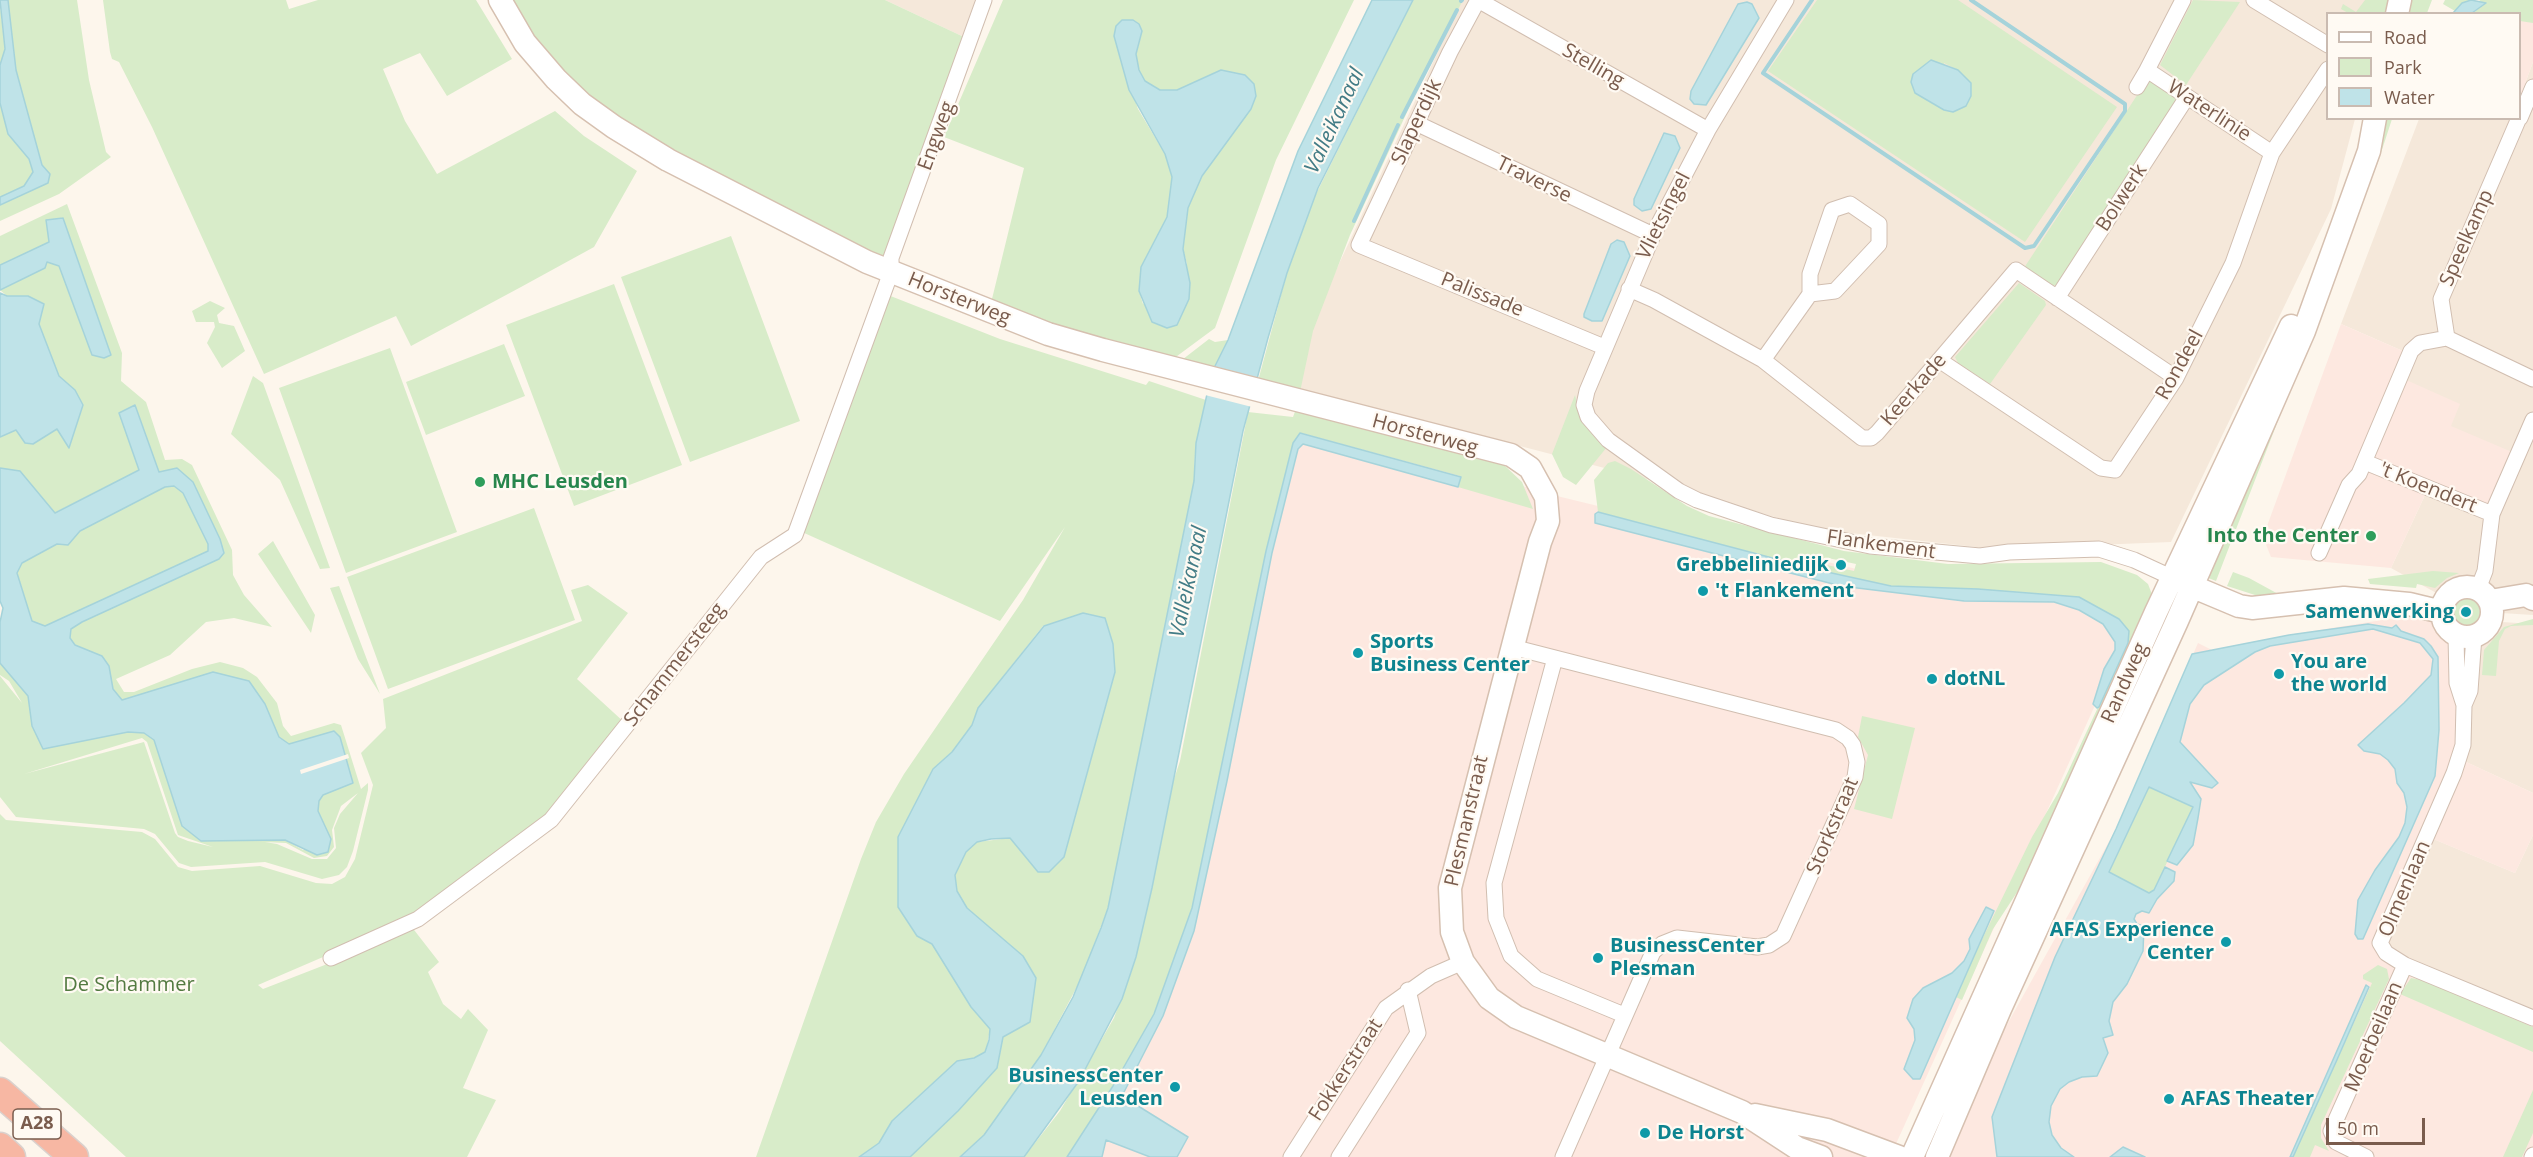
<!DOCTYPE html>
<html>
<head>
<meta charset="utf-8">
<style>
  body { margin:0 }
  #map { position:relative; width:2533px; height:1157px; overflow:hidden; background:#fdf6ec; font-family:"Open Sans",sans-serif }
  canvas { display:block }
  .legend { position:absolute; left:2326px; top:12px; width:195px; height:108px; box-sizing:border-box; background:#fffaf3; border:2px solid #cabbb1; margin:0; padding:8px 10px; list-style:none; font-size:18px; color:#7a5c4d }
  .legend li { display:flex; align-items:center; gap:12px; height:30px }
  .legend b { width:30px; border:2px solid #cabbb1 }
  .scale { position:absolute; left:2326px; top:1118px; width:99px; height:27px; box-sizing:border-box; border:3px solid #7a5c4d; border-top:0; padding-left:8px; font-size:18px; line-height:21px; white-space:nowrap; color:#7a5c4d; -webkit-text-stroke:4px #fffaf3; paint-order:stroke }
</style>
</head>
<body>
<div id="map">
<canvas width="2533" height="1157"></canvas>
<ul class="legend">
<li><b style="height:8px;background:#fff"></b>Road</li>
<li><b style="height:16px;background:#d8ecc9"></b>Park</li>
<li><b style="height:16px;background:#bfe3e8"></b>Water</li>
</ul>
<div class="scale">50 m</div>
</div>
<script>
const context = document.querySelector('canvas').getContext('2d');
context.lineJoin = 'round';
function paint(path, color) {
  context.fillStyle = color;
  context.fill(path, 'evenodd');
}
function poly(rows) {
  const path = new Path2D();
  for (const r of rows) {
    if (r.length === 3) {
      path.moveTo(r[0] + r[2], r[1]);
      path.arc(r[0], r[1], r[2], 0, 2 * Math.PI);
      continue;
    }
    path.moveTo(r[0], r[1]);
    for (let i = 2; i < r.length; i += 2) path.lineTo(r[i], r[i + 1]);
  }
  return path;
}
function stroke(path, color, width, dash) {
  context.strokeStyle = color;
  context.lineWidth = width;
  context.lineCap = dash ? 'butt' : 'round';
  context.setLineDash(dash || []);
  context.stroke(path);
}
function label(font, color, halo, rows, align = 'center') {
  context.font = font + ' "Open Sans",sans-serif';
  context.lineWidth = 4.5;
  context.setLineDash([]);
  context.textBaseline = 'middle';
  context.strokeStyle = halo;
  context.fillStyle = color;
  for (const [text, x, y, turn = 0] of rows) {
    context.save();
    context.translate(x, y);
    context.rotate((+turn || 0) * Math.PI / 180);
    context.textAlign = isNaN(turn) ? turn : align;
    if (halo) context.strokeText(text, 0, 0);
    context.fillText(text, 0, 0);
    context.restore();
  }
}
const residential = poly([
  [885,0,975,0,966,38],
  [1462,0,2381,0,2378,13,2328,14,2328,118,2355,119,2331,209,2171,542,1994,549,1814,529,1666,484,1297,388,1303,341],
  [2533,62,2533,615,2469,611,2391,568,2426,493,2451,426,2404,379,2405,352,2341,324,2419,119,2520,118,2520,97],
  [2502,622,2533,624,2533,793,2464,761,2480,647],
  [2533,835,2533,1018,2389,951,2386,936,2431,838,2515,873]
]);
const commercial = poly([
  [2533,9,2533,62,2520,97,2520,14,2481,14],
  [2341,324,2405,352,2404,379,2460,404,2451,426,2512,452,2481,518,2426,493,2391,568,2271,557,2263,537],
  [1293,420,1557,496,1881,575,2136,615,1890,1157,1054,1157,1092,1095],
  [2446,610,2480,647,2464,761,2533,793,2533,835,2515,873,2431,838,2386,936,2389,951,2533,1018,2533,1157,1943,1157,1935,1154,2116,829,2198,643,2212,650,2287,635]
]);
const green = poly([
  [8,0,77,0,89,80,106,152,111,157,59,194,0,221,0,205,48,183,50,174,42,165,16,70],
  [103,0,286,0,289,9,318,0,476,0,512,59,447,96,420,53,383,69,405,121,437,174,555,111,584,136,637,171,594,247,521,287,411,346,396,316,264,374,152,127,119,62,112,59,110,52],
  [506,0,885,0,966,38,889,254,877,259,715,179,577,92],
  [1003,0,1354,0,1276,160,1215,328,1169,362,991,303,1024,168,944,137],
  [1142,31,1136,55,1139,70,1145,81,1160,90,1177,90,1191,84,1251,109,1202,176,1188,208,1183,249,1187,264,1143,304,1139,291,1141,267,1167,217,1172,177,1165,154,1138,109,1114,36],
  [1413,0,1463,0,1421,82,1350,235,1313,331,1300,392,1258,381,1287,273,1312,202],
  [1817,0,1958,0,2117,107,2025,242,1768,71],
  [1944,63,1958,70,1971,83,1971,96,1966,106,1953,112],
  [2193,0,2240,2,2186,85,2160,65],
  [2365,0,2391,0,2388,13,2348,13,2341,9,2343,4,2356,12],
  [2410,0,2432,0,2427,13,2406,14],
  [2445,0,2471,0,2462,3,2455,11,2443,4],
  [2479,0,2533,0,2533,23,2520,21,2520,14,2472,14,2484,4],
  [0,4,5,49,0,65],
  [2149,77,2174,95,2177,104,2058,285,2050,286,2024,268],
  [0,103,8,134,29,159,33,173,25,186,0,197],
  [2383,119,2392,119,2378,162,2216,581,2201,575],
  [67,204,122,353,121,381,146,402,165,460,182,459,192,465,232,550,233,575,244,595,272,627,234,618,206,622,170,655,116,679,124,692,134,692,192,669,220,662,243,668,257,677,277,703,283,726,291,736,334,723,341,725,361,789,368,783,368,790,353,851,347,867,339,875,322,879,265,862,191,867,179,863,155,834,144,829,16,817,0,797,0,676,22,703,9,681,0,675,0,663,28,696,32,726,43,749,129,732,144,733,154,740,182,826,285,840,303,850,331,839,318,811,319,801,322,795,353,783,340,737,289,744,279,737,265,704,213,672,122,700,113,689,109,666,102,656,75,645,70,638,70,629,82,622,219,559,224,553,220,539,193,482,177,468,159,472,135,405,119,413,139,470,54,513,20,471,0,468,0,437,16,430,25,443,33,444,57,429,69,447,75,428,75,390,59,376,28,296,7,296,0,290,45,268,47,262,59,266,92,355,104,358,49,242,0,265,0,236],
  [142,738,147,742,178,835,213,847,188,841,178,837,175,833,144,742,24,774],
  [358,793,340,814,334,828,336,848,327,859,312,859,277,844,265,842,286,843,314,858,327,856,334,847,332,830,341,806],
  [731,236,800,421,690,462,621,277],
  [2019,283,2045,301,2046,305,1990,384,1958,363,1955,357],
  [614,284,682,465,574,506,506,325],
  [888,295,1000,339,1146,385,1149,381,1206,400,1195,453,1194,481,1108,908,1081,979,1041,1055,984,1135,960,1157,910,1157,958,1111,997,1068,1003,1037,967,908,957,891,955,874,966,852,977,842,1010,838,1038,872,1049,872,1064,857,1115,672,1105,618,1083,613,1043,626,978,708,972,725,952,752,933,769,921,796,917,936,932,944,971,1007,990,1029,986,1052,974,1058,957,1061,892,1121,879,1143,859,1157,756,1157,861,859,876,822,904,774,1023,600,1065,527,1000,621,802,532],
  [210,301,225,308,217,315,219,323,234,326,245,351,222,368,207,343,215,327,214,322,196,322,192,311],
  [1209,339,1215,342,1228,340,1212,372,1178,363],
  [504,344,525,396,426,435,406,382],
  [390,348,457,532,346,573,279,388],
  [253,376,263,383,330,568,320,569,280,480,231,434],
  [1575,395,1580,415,1593,435,1607,447,1576,485,1563,477,1552,454],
  [1297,406,1503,464,1522,482,1533,509,1458,487,1460,476,1301,433,1293,443,1266,551,1192,908,1154,1014,1113,1086,1067,1157,1024,1157,1060,1111,1114,1018,1136,957,1170,791,1180,761,1248,412,1293,417],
  [1615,461,1631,469,1687,506,1709,516,1844,551,1948,564,2101,562,2137,575,2148,584,2153,597,2029,874,1993,929,1962,1000,1956,997,1970,964,2032,837,2058,793,2128,643,2119,619,2079,597,1978,589,1891,586,1818,570,1598,512,1594,480,1608,463],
  [1828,558,1856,564,1854,571,1827,565],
  [174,486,183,493,208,544,208,551,45,626,32,621,17,572,22,563,57,544,68,545,80,531,165,487],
  [534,508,575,620,388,689,347,577],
  [273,541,315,615,311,633,258,554],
  [2433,571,2459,573,2447,578,2435,588,2417,584,2416,588,2370,584,2368,579],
  [2233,572,2249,578,2280,595,2255,595,2227,586],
  [588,585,628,613,577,679,625,723,544,822,416,917,258,985,263,989,335,961,411,926,439,962,428,972,443,1004,461,1019,468,1009,488,1030,463,1088,496,1100,467,1157,126,1157,0,1041,0,814,6,820,142,832,155,839,178,867,192,871,260,866,316,883,332,884,345,877,355,859,373,785,361,753,386,728,383,699,582,621,571,590],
  [339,586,380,694,358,659,330,588],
  [2467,611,19],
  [2533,619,2533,625,2511,626,2505,629,2499,641,2496,676,2482,675,2484,650,2504,627],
  [1862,716,1915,728,1892,819,1854,809,1868,755,1858,737],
  [2149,787,2193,807,2154,890,2149,893,2109,873],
  [2378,965,2387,969,2389,979,2321,1125,2321,1138,2329,1151,2315,1145,2310,1157,2293,1157,2372,983,2363,979,2363,975],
  [2411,978,2422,980,2533,1027,2533,1052,2400,994],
  [2533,1090,2533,1133,2522,1157,2503,1157]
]);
const water = poly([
  [0,0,8,0,16,70,42,165,50,174,48,183,0,205,0,197,24,186,33,172,29,159,8,134,0,103,0,65,5,49,0,0],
  [1372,0,1413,0,1318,188,1287,273,1268,338,1243,431,1152,888,1136,957,1122,999,1079,1081,1024,1157,960,1157,984,1135,1041,1055,1073,997,1101,928,1108,908,1194,481,1196,443,1212,372,1228,340,1298,151,1372,0],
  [2471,0,2486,3,2472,13,2453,13,2462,3,2471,0],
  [1747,2,1752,4,1759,18,1706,105,1694,104,1690,99,1691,91,1738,4,1747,2],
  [1122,20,1133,20,1139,24,1142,31,1136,54,1139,70,1145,81,1160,90,1177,90,1221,70,1245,75,1254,84,1256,96,1251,109,1202,176,1188,208,1183,249,1190,283,1189,299,1177,325,1167,328,1152,322,1139,291,1141,267,1167,217,1172,177,1165,154,1129,90,1114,36,1116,26,1122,20],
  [1931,60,1958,70,1971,83,1971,96,1966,106,1953,112,1944,110,1915,93,1911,82,1913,74,1931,60],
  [1664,133,1675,136,1680,148,1651,209,1642,211,1634,205,1634,199,1664,133],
  [63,218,111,355,104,358,92,355,59,266,47,262,45,268,0,290,0,265,49,242,46,220,63,218],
  [1617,240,1624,242,1630,256,1602,321,1592,321,1584,317,1584,314,1611,244,1617,240],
  [0,293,7,296,28,296,44,304,39,324,59,376,75,390,83,405,69,448,57,429,33,444,25,443,16,430,0,437,0,293],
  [135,405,159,472,177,468,193,482,220,539,224,553,219,559,82,622,71,629,70,638,75,645,102,656,109,666,113,689,122,700,213,672,249,681,265,704,279,737,289,744,334,731,340,737,353,783,323,795,319,801,318,811,331,839,328,852,317,855,285,840,201,841,182,826,154,740,144,733,128,732,43,749,32,726,28,696,0,663,0,622,3,608,0,601,0,468,20,471,55,513,139,470,119,413,135,405],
  [174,486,183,493,208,544,208,551,45,626,32,621,17,573,22,563,57,544,68,545,80,531,165,487,174,486],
  [1300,433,1461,477,1458,487,1303,444,1298,449,1272,553,1227,781,1194,931,1163,1016,1122,1096,1188,1137,1177,1157,1150,1157,1106,1140,1102,1157,1067,1157,1113,1086,1154,1014,1192,908,1266,551,1293,443,1300,433],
  [1598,512,1818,570,1891,586,1978,589,2079,597,2119,619,2129,631,2128,643,2099,707,2097,708,2093,704,2104,669,2115,650,2115,642,2103,624,2079,610,2054,602,1964,601,1841,586,1595,523,1595,514,1598,512],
  [1083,613,1105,618,1113,644,1115,672,1064,857,1049,872,1038,872,1010,838,991,839,977,842,966,852,955,875,957,891,967,908,1023,956,1036,978,1030,1022,1003,1037,997,1068,958,1111,910,1157,859,1157,879,1143,892,1121,957,1061,974,1058,985,1052,989,1040,990,1029,971,1007,932,944,917,936,898,907,898,837,933,769,952,752,972,725,978,708,1044,626,1083,613],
  [2368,624,2392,628,2396,625,2401,631,2424,639,2431,646,2438,657,2439,730,2435,776,2363,939,2358,939,2355,934,2358,900,2375,870,2399,837,2405,823,2407,807,2404,793,2397,783,2395,769,2388,760,2380,754,2364,751,2358,745,2404,703,2431,675,2433,659,2420,643,2373,629,2270,646,2255,652,2204,685,2190,704,2180,742,2218,783,2212,788,2190,782,2201,799,2198,818,2193,845,2177,865,2167,861,2193,807,2149,787,2109,872,2149,893,2154,890,2165,867,2175,872,2174,881,2157,899,2149,913,2142,911,2136,914,2134,919,2137,924,2144,926,2143,951,2127,984,2113,1002,2109,1021,2113,1035,2103,1038,2108,1053,2097,1076,2082,1077,2069,1082,2060,1089,2051,1106,2049,1122,2052,1135,2061,1148,2074,1157,1997,1157,1992,1117,2055,957,2116,829,2192,654,2289,635,2368,624],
  [1986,907,1994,911,1920,1079,1913,1079,1904,1069,1915,1040,1914,1029,1907,1018,1913,999,1923,988,1952,973,1964,961,1970,949,1969,939,1986,907],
  [2366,985,2369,987,2336,1062,2293,1157,2290,1157,2366,985],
  [2123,1147,2145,1157,2110,1157,2123,1147]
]);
const pier = poly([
  [1207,387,1254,399,1252,407,1205,395],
  [348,754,349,758,301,774,300,770]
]);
const stream = poly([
  [1812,0,1763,73,2025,248,2034,246,2125,111,2125,104,1971,0],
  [1461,1,1462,0],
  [1402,117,1457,10],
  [1354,221,1398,125]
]);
const street = poly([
  [1786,0,1708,130,1653,235,1587,391,1584,405,1588,417,1608,440,1679,491,1697,500,1771,525,1870,546,1980,556,2009,552,2099,549,2134,560,2173,578],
  [2183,0,2147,70,2272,153],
  [2254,0,2328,45],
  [2137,87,2147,70],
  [2519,118,2441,299,2447,338,2533,379],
  [2520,118,2533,87],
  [1416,123,1653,235],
  [1629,289,1654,300,1763,360,1862,438,1871,438,1877,433,2016,270,2176,378],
  [2057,298,2187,97],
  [1604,347,1359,245,1450,52,1478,0,1708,130],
  [1763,360,1810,294,1810,274,1832,210,1850,204,1879,224,1879,244,1835,291,1810,294],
  [1939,360,2101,468,2115,470,2176,378,2233,263,2272,153,2328,69],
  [2365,462,2492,514],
  [2319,553,2349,485,2359,474,2411,351,2420,343,2447,338],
  [2478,589,2485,571,2492,514,2533,420],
  [2456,635,2457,683,2464,705,2463,745,2454,773,2380,943,2386,953,2405,965,2533,1018],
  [1512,647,1836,730,1848,738,1853,745,1857,762,1855,777,1783,936,1769,945,1757,947,1677,938,1662,944,1653,952,1563,1157],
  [1555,658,1494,883,1496,918,1511,956,1537,979,1624,1015],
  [2464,705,2470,691,2474,636],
  [331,958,418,919,551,820,761,557,795,535,891,272,891,258,984,0],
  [1291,1157,1386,1008,1431,976,1463,962],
  [1339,1157,1418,1033,1408,990],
  [2366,1157,2336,1142,2331,1131,2405,965],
  [2532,1157,2533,1155]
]);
const secondary = poly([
  [500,0,525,43,556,79,582,104,614,127,668,160,867,262,1048,334,1103,350,1511,455,1530,468,1546,497,1548,521,1540,542,1450,888,1452,932,1463,962,1489,998,1516,1017,1742,1112,1797,1148,1821,1157],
  [2397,14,2400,0],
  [2177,580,2239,606,2252,608,2344,598,2409,604,2442,612],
  [2467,612,25],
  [2490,601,2526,595,2533,599],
  [1755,1115,1827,1130,1899,1157],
  [1912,1157,2156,612,2291,326],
  [1937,1157,2000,1009,2177,621,2304,331,2369,151,2375,118]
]);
const highway = poly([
  [0,1092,74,1157],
  [0,1147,11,1157]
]);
const markers = [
  [480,482,6,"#2e9e5b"],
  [2371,536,6,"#2e9e5b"],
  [1841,565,6,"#0f9aa8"],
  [1703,591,6,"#0f9aa8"],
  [2466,612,6,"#0f9aa8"],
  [1358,653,6,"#0f9aa8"],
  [2279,674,6,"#0f9aa8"],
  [1932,679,6,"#0f9aa8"],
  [2226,942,6,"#0f9aa8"],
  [1598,958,6,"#0f9aa8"],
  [1175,1087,6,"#0f9aa8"],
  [2169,1099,6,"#0f9aa8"],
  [1645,1133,6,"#0f9aa8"]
];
const shields = [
  [37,1124,48]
];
const shieldNames = [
  ["A28",37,1124]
];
const streetNames = [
  ["Stelling",1593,66,30],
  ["Waterlinie",2209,111,33],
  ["Slaperdijk",1417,122,-65],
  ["Engweg",937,136,-70],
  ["Traverse",1534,180,26],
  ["Bolwerk",2122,198,-57],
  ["Vlietsingel",1664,216,-63],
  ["Speelkamp",2467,238,-66],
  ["Palissade",1482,295,22],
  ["Horsterweg",959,299,22],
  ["Rondeel",2180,365,-61],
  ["Keerkade",1914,390,-49],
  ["Horsterweg",1425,435,15],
  ["'t Koendert",2428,488,22],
  ["Flankement",1881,545,8],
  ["Schammersteeg",675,665,-52],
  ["Randweg",2125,683,-66],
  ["Plesmanstraat",1467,821,-77],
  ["Storkstraat",1833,826,-67],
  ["Olmenlaan",2405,889,-67],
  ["Moerbeilaan",2374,1037,-67],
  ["Fokkerstraat",1346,1070,-57]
];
const leisureNames = [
  ["MHC Leusden",492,482],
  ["Into the Center",2359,536,"right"]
];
const cultureNames = [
  ["Grebbeliniedijk",1829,565,"right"],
  ["'t Flankement",1715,591],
  ["Samenwerking",2454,612,"right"],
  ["Sports",1370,642],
  ["Business Center",1370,665],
  ["You are",2291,662],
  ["the world",2291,685],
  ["dotNL",1944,679],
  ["AFAS Experience",2214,930,"right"],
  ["Center",2214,953,"right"],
  ["BusinessCenter",1610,946],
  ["Plesman",1610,969],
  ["BusinessCenter",1163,1076,"right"],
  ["Leusden",1163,1099,"right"],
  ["AFAS Theater",2181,1099],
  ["De Horst",1657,1133]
];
const parkNames = [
  ["De Schammer",129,985]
];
const waterNames = [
  ["Valleikanaal",1335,121,-65],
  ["Valleikanaal",1189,582,-78]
];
paint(residential, '#f5e8da');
paint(commercial, '#fde8e0');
paint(green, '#d8ecc9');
paint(water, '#bfe3e8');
stroke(water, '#a5d3da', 1.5);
paint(pier, '#fdf6ec');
stroke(stream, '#a5d3da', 4);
stroke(street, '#d1beb0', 17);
stroke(secondary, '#d6c0b0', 25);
stroke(highway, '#dad1cd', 31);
stroke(street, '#fff', 15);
stroke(secondary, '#fff', 22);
stroke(highway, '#f7b7a3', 28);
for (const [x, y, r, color] of markers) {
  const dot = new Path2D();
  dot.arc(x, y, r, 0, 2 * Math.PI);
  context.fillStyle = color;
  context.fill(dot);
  stroke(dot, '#fffaf3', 2);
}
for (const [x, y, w] of shields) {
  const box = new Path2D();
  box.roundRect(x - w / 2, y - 15, w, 30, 4.5);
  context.fillStyle = '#fffaf3';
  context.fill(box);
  stroke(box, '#7a5c4d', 1.5);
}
label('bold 18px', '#7a5c4d', null, shieldNames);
label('20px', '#7a5c4d', '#fffaf3', streetNames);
label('bold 20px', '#27864d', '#fffaf3', leisureNames, 'left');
label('bold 20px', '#0d838f', '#fffaf3', cultureNames, 'left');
label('20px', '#537a41', '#fffaf3', parkNames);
label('italic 21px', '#437c86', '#fffaf3', waterNames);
</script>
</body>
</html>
